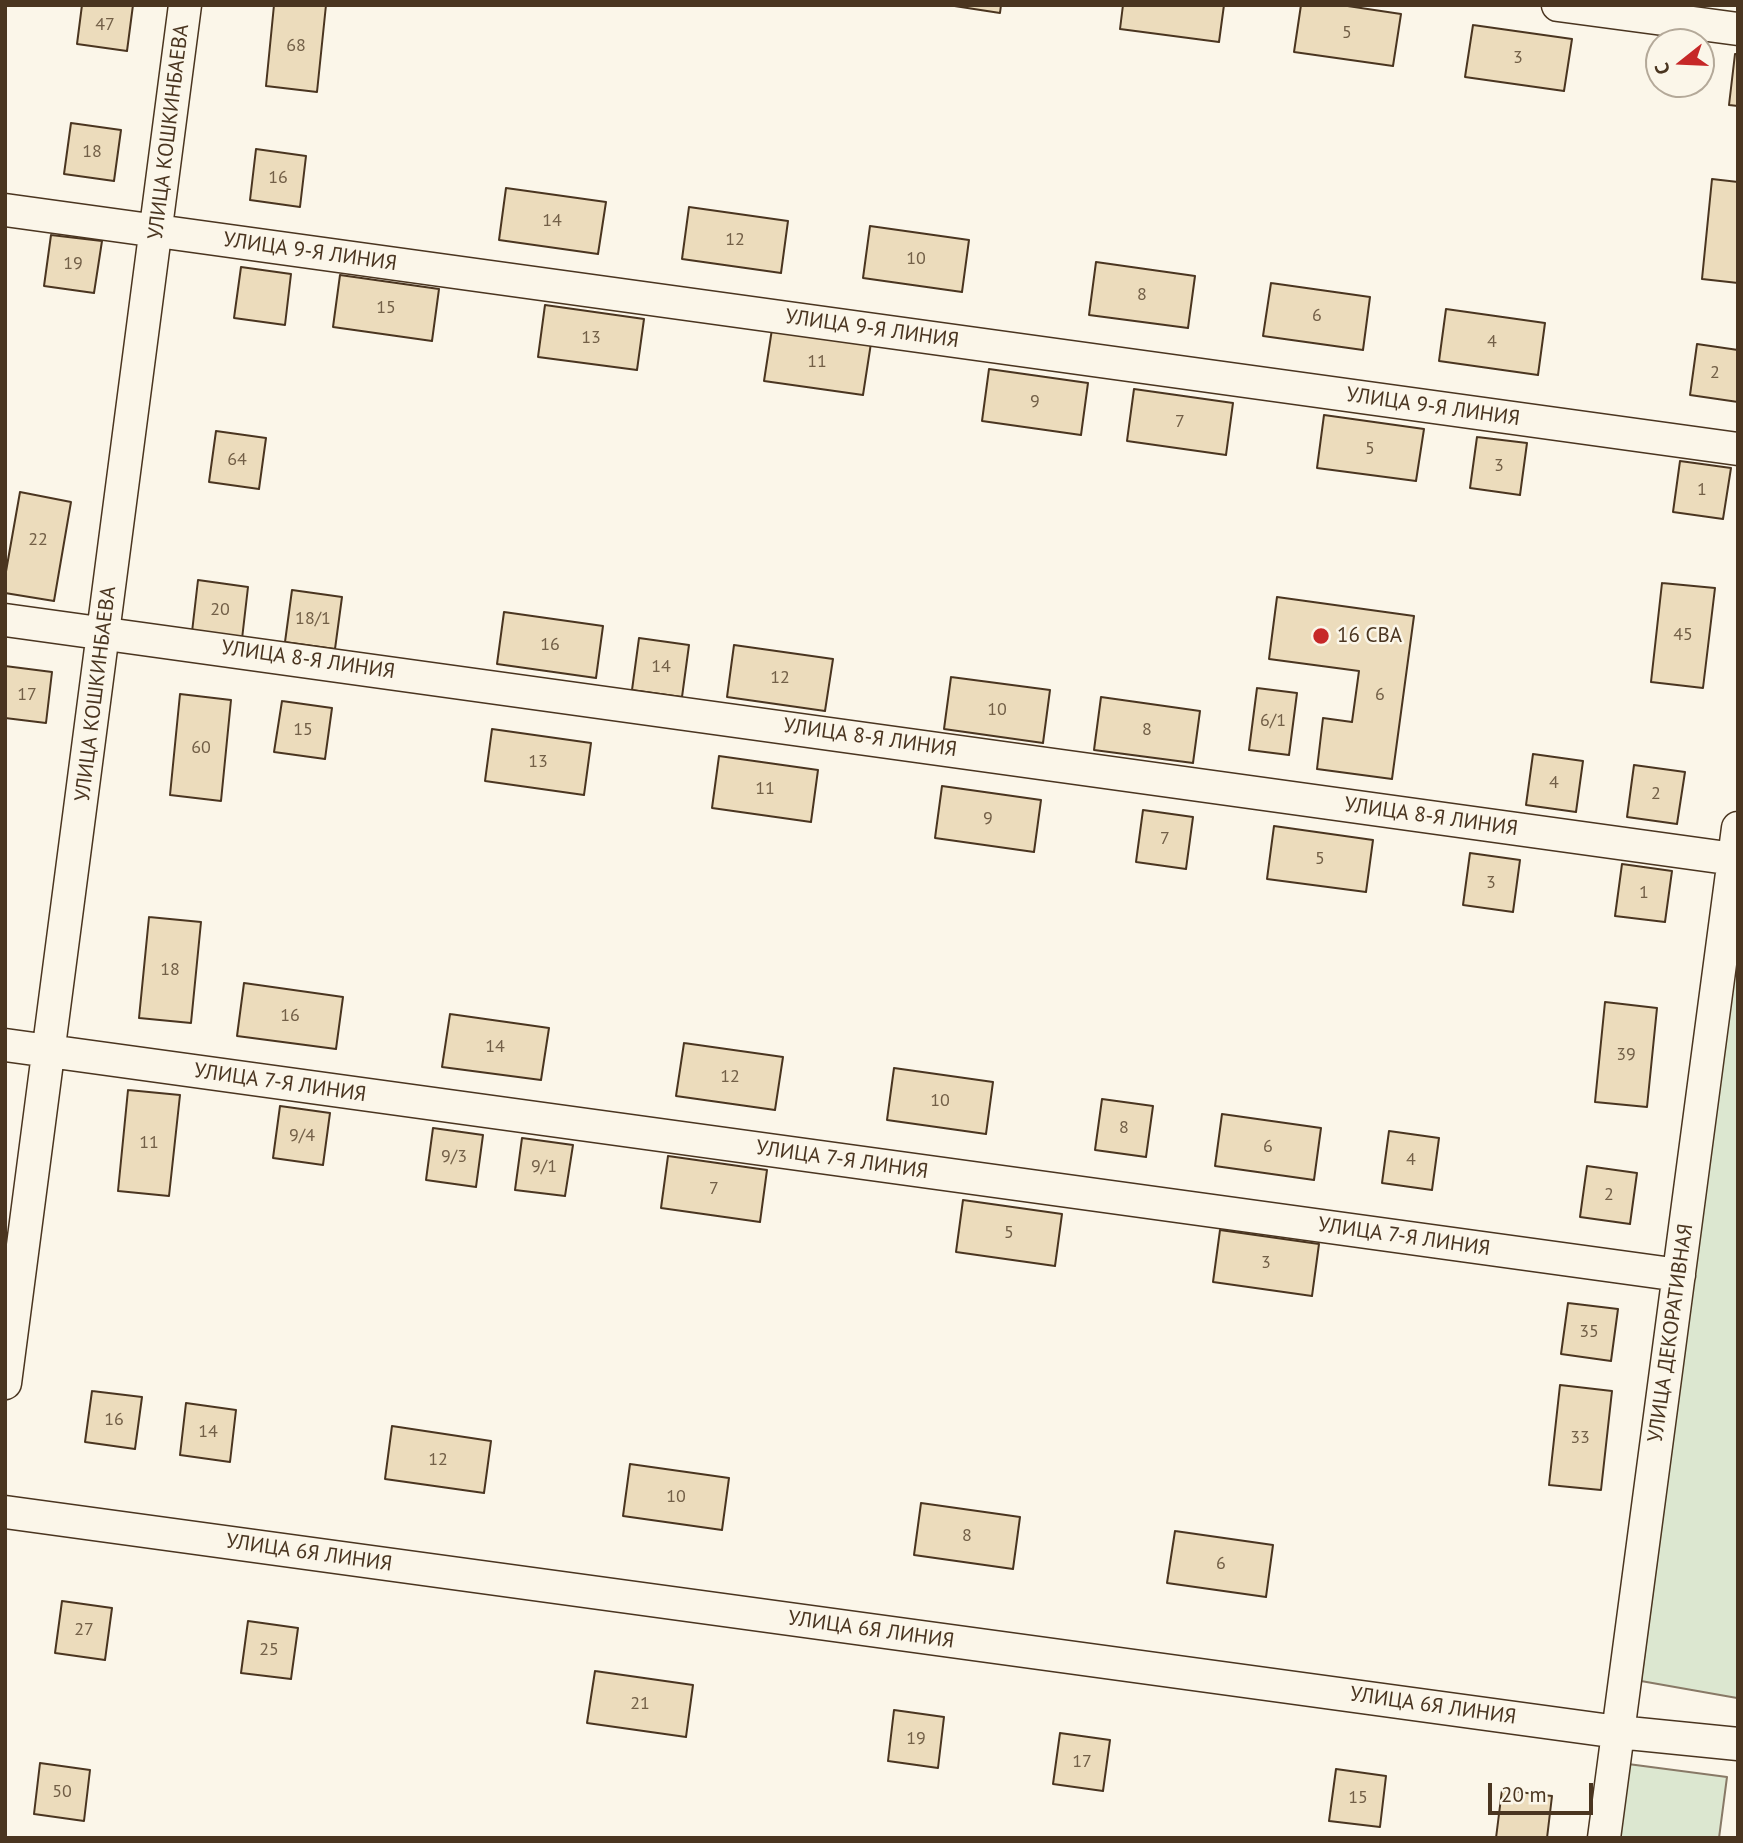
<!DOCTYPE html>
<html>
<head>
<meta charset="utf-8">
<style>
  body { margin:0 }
  #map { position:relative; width:1743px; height:1843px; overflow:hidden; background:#fbf6e9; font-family:"PT Sans",sans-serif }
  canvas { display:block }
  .frame { position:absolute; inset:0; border:7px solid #4a3520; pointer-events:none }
  .north { position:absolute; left:1645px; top:28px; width:70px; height:70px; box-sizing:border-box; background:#fbf6e9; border:2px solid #b4a999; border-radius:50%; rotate:252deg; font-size:19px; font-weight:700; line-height:28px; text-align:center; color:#4a3520 }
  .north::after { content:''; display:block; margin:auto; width:24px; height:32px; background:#c62828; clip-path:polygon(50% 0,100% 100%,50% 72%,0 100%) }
  .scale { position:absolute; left:1488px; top:1783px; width:105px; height:32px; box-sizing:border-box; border:4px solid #4a3520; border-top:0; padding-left:9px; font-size:21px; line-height:24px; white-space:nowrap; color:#4a3520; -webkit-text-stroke:5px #fbf6e9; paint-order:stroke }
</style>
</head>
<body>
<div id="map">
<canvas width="1743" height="1843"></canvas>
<div class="frame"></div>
<div class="north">С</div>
<div class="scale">20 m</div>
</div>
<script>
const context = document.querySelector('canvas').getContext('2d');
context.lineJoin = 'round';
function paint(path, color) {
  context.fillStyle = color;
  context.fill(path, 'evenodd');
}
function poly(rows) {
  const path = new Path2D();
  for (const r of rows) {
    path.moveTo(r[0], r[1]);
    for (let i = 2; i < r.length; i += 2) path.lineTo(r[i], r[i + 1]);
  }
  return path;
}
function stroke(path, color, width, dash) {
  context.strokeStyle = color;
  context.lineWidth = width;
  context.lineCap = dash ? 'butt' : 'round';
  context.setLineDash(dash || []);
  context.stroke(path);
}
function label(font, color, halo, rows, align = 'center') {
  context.font = font + ' "PT Sans",sans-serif';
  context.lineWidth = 5;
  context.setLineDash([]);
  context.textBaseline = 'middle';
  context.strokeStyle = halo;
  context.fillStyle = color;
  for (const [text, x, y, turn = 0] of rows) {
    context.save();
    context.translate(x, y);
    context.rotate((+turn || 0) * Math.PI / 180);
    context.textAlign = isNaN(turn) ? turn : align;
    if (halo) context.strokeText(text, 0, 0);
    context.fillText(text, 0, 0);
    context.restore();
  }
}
const green = poly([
  [1738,944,1738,1691,1737,1698,1641,1681,1738,944],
  [1628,1764,1727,1777,1719,1838,1618,1838,1628,1764]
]);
const building = poly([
  [82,5,133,5,127,51,77,44,82,5],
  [274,5,326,5,317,92,266,86,274,5],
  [948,5,1001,5,1000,13,948,5],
  [1123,5,1224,5,1219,42,1120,29,1123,5],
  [1301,5,1341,5,1401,14,1393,66,1294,52,1301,5],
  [1473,25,1572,39,1564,91,1465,77,1473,25],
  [1735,54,1738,54,1738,106,1729,105,1735,54],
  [71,123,121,130,114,181,64,174,71,123],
  [256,149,306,156,300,207,250,200,256,149],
  [1712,179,1738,182,1738,283,1702,279,1712,179],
  [506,188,606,202,598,254,499,240,506,188],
  [689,207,788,221,781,273,682,259,689,207],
  [870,226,969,240,962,292,863,278,870,226],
  [51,235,102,241,94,293,44,286,51,235],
  [1096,262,1195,276,1188,328,1089,315,1096,262],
  [241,267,291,274,285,325,234,318,241,267],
  [340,275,439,289,432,341,333,327,340,275],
  [1271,283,1370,297,1363,350,1263,336,1271,283],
  [545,305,644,319,637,370,538,357,545,305],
  [1446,309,1545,323,1538,375,1439,361,1446,309],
  [772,329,871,343,863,395,764,381,772,329],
  [1697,344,1738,350,1738,402,1690,395,1697,344],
  [989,369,1088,383,1081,435,982,421,989,369],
  [1134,389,1233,403,1226,455,1127,441,1134,389],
  [1324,415,1424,429,1416,481,1317,468,1324,415],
  [216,431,266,438,259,489,209,482,216,431],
  [1477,437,1527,443,1520,495,1470,488,1477,437],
  [1680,461,1731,468,1723,519,1673,512,1680,461],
  [20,492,71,502,54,601,5,593,5,577,20,492],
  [198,580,248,587,242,639,192,632,198,580],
  [1662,583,1715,588,1703,688,1651,682,1662,583],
  [292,590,342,597,335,649,285,642,292,590],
  [1277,597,1414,616,1392,779,1317,769,1323,718,1352,722,1359,671,1269,659,1277,597],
  [504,612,603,626,596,678,497,664,504,612],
  [639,638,689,645,682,697,632,690,639,638],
  [734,645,833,659,825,711,727,697,734,645],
  [5,666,52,672,46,723,5,718,5,666],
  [951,677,1050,690,1043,743,944,729,951,677],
  [1257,688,1297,693,1289,755,1249,750,1257,688],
  [180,694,231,700,221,801,170,795,180,694],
  [1101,697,1200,711,1193,763,1094,750,1101,697],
  [282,701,332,708,325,759,274,752,282,701],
  [492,729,591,743,584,795,485,781,492,729],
  [1533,754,1583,761,1576,812,1526,805,1533,754],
  [719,756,818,770,811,822,712,808,719,756],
  [1634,765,1685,772,1677,824,1627,817,1634,765],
  [942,786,1041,800,1034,852,935,838,942,786],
  [1143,810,1193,817,1186,869,1136,862,1143,810],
  [1274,826,1373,840,1366,892,1267,879,1274,826],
  [1470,853,1520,860,1513,912,1463,905,1470,853],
  [1622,864,1672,871,1665,922,1615,916,1622,864],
  [149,917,201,922,191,1023,139,1018,149,917],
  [244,983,343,997,336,1049,237,1036,244,983],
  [1605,1002,1657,1008,1647,1107,1595,1102,1605,1002],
  [450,1014,549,1028,541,1080,442,1067,450,1014],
  [684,1043,783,1057,775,1110,676,1096,684,1043],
  [894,1068,993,1082,986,1134,887,1120,894,1068],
  [128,1090,180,1095,169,1196,118,1191,128,1090],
  [1102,1099,1153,1106,1146,1157,1095,1150,1102,1099],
  [280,1106,330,1113,323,1165,273,1158,280,1106],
  [1222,1114,1321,1128,1314,1180,1215,1166,1222,1114],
  [433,1128,483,1135,476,1187,426,1180,433,1128],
  [1389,1131,1439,1138,1432,1190,1382,1183,1389,1131],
  [522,1138,573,1145,565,1196,515,1190,522,1138],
  [668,1156,767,1170,760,1222,661,1208,668,1156],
  [1587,1166,1637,1173,1630,1224,1580,1217,1587,1166],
  [963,1200,1062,1214,1055,1266,956,1252,963,1200],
  [1220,1230,1319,1244,1312,1296,1213,1282,1220,1230],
  [1568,1303,1618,1309,1611,1361,1561,1354,1568,1303],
  [1560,1385,1612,1391,1601,1490,1549,1485,1560,1385],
  [92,1391,142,1397,135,1449,85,1442,92,1391],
  [186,1403,236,1410,230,1462,180,1455,186,1403],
  [392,1426,491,1441,484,1493,385,1479,392,1426],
  [630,1464,729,1478,722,1530,623,1516,630,1464],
  [921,1503,1020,1517,1013,1569,914,1555,921,1503],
  [1175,1531,1273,1545,1266,1597,1167,1583,1175,1531],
  [62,1601,112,1608,105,1660,55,1653,62,1601],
  [248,1621,298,1628,291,1679,241,1673,248,1621],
  [595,1671,693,1685,686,1737,587,1723,595,1671],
  [894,1710,944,1717,938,1768,888,1761,894,1710],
  [1060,1733,1110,1740,1103,1791,1053,1784,1060,1733],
  [40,1763,90,1770,84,1821,34,1814,40,1763],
  [1336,1769,1386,1776,1380,1827,1329,1821,1336,1769],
  [1502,1790,1552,1796,1547,1838,1496,1838,1502,1790]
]);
const street = poly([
  [1558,5,1738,29],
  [5,210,1738,449],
  [5,620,1734,859],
  [5,1045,1679,1275],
  [5,1383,185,5],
  [5,1512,1618,1732,1738,1744],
  [1604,1838,1738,828]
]);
const markers = [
  [1321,636,9,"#c62828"]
];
const numberNames = [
  ["47",105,25],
  ["5",1347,33],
  ["68",296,46],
  ["3",1518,58],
  ["18",92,152],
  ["16",278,178],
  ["14",552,221],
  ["12",735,240],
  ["10",916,259],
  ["19",73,264],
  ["8",1142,295],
  ["15",386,308],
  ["6",1317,316],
  ["13",591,338],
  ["4",1492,342],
  ["11",817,362],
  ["2",1715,373],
  ["9",1035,402],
  ["7",1180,422],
  ["5",1370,449],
  ["64",237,460],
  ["3",1499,466],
  ["1",1702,490],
  ["22",38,540],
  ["20",220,610],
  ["18/1",313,619],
  ["45",1683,635],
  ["16",550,645],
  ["14",661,667],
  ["12",780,678],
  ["17",27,695],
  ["6",1380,695],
  ["10",997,710],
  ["6/1",1273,721],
  ["15",303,730],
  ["8",1147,730],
  ["60",201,748],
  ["13",538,762],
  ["4",1554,783],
  ["11",765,789],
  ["2",1656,794],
  ["9",988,819],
  ["7",1165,839],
  ["5",1320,859],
  ["3",1491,883],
  ["1",1644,893],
  ["18",170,970],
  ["16",290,1016],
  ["14",495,1047],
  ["39",1626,1055],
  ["12",730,1077],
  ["10",940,1101],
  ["8",1124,1128],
  ["9/4",302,1136],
  ["11",149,1143],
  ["6",1268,1147],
  ["9/3",454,1157],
  ["4",1411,1160],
  ["9/1",544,1167],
  ["7",714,1189],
  ["2",1609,1195],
  ["5",1009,1233],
  ["3",1266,1263],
  ["35",1589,1332],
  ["16",114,1420],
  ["14",208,1432],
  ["33",1580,1438],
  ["12",438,1460],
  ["10",676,1497],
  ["8",967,1536],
  ["6",1221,1564],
  ["27",84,1630],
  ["25",269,1650],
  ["21",640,1704],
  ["19",916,1739],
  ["17",1082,1762],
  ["50",62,1792],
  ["15",1358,1798]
];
const streetNames = [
  ["УЛИЦА КОШКИНБАЕВА",169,132,-83],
  ["УЛИЦА 9-Я ЛИНИЯ",310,252,8],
  ["УЛИЦА 9-Я ЛИНИЯ",872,329,8],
  ["УЛИЦА 9-Я ЛИНИЯ",1433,407,8],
  ["УЛИЦА 8-Я ЛИНИЯ",308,660,8],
  ["УЛИЦА КОШКИНБАЕВА",96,694,-83],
  ["УЛИЦА 8-Я ЛИНИЯ",870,738,8],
  ["УЛИЦА 8-Я ЛИНИЯ",1431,817,8],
  ["УЛИЦА 7-Я ЛИНИЯ",280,1083,8],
  ["УЛИЦА 7-Я ЛИНИЯ",842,1160,8],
  ["УЛИЦА 7-Я ЛИНИЯ",1404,1237,8],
  ["УЛИЦА ДЕКОРАТИВНАЯ",1671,1333,-82],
  ["УЛИЦА 6Я ЛИНИЯ",309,1553,8],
  ["УЛИЦА 6Я ЛИНИЯ",871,1630,8],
  ["УЛИЦА 6Я ЛИНИЯ",1433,1706,8]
];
const poiNames = [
  ["16 СВА",1337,636]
];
paint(green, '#dce7d0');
stroke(green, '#887966', 2);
paint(building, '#ecdcbc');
stroke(building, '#4a3520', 2);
stroke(street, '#4a3520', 35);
stroke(street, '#fbf6e9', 32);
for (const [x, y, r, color] of markers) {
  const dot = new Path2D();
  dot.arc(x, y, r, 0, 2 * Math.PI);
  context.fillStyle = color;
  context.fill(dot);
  stroke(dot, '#fbf6e9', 2.5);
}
label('18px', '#725f47', null, numberNames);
label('21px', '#4a3520', '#fbf6e9', streetNames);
label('21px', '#4a3520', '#fbf6e9', poiNames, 'left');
</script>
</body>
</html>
